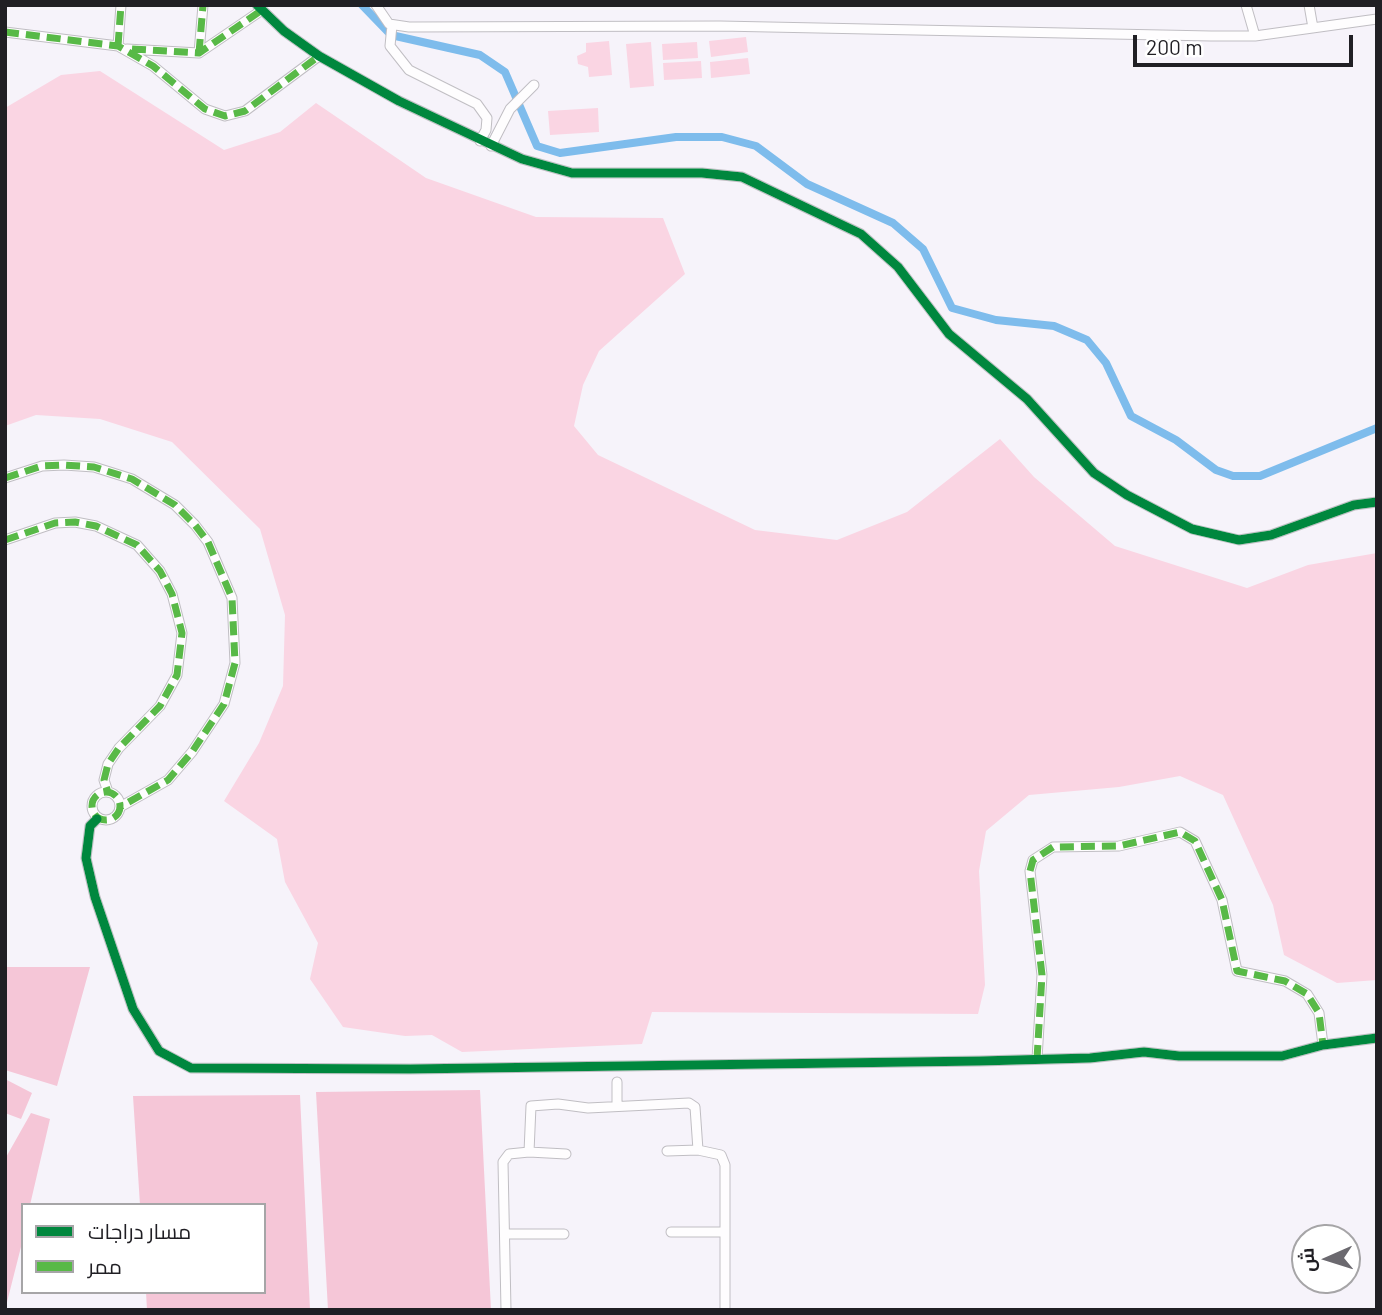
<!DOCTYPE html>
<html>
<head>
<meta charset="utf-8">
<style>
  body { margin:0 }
  #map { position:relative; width:1382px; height:1315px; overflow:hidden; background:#f6f3fa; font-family:Barlow,Cairo,sans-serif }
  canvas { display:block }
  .frame { position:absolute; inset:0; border:7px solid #201f24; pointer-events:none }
  .legend { position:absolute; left:21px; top:1203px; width:245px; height:91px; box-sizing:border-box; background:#fff; border:2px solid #a6a5a7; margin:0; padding:9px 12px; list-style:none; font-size:21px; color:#201f24 }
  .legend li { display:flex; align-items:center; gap:14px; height:35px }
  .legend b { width:35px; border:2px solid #a6a5a7 }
  .north { position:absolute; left:1291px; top:1224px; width:70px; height:70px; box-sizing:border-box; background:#fff; border:2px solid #a6a5a7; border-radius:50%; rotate:267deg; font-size:19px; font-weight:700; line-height:28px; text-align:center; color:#201f24 }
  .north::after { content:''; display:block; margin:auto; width:24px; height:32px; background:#6b696f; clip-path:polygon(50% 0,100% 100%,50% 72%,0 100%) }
  .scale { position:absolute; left:1133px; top:35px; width:220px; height:32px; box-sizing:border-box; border:4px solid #201f24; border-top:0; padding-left:9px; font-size:21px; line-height:24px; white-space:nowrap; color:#201f24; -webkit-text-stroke:5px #fff; paint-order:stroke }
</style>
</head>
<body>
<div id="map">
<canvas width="1382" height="1315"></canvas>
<div class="frame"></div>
<ul class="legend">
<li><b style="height:9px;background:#00873e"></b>مسار دراجات</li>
<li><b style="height:9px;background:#58b947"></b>ممر</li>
</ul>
<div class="north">ش</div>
<div class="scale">200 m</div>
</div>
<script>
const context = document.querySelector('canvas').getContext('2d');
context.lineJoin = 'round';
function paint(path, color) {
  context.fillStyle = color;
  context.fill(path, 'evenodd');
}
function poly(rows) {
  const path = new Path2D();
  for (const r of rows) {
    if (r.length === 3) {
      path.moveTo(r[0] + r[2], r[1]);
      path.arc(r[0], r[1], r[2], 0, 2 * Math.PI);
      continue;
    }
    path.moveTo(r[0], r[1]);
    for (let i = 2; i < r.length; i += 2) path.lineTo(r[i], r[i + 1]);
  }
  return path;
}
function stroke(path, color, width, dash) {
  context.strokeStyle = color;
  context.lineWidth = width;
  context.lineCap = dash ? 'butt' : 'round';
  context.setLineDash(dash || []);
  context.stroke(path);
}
const green = poly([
  [746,37,748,52,711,57,709,41],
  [609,41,612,75,589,77,588,67,578,64,577,56,586,52,586,43],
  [651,42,654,86,630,88,626,44],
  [697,42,698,58,663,60,662,44],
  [748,58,750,74,711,78,710,62],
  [701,61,702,78,664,80,663,63],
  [100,71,224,150,280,132,316,103,426,178,536,217,663,218,685,274,599,351,583,385,574,426,598,455,755,530,837,540,907,512,1000,439,1034,477,1115,546,1247,588,1308,565,1377,553,1377,980,1337,983,1284,955,1273,905,1223,795,1180,776,1119,787,1029,795,986,831,979,871,985,985,978,1014,652,1012,642,1044,462,1052,432,1035,405,1036,343,1027,310,979,318,943,285,882,277,839,224,801,259,743,283,686,285,615,260,529,172,442,100,419,36,415,5,426,5,108,61,75],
  [598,108,599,132,550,135,548,111]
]);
const forest = poly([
  [5,967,90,967,57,1086,5,1070],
  [5,1079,32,1093,21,1119,5,1113],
  [480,1090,491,1310,328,1310,316,1092],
  [300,1095,310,1310,147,1310,146,1292,264,1292,264,1205,140,1205,133,1096],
  [31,1113,50,1119,30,1205,23,1205,23,1239,5,1310,5,1159]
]);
const canal = poly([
  [362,5,391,35,480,55,505,72,537,146,560,153,676,137,722,137,756,146,807,184,893,223,923,249,952,308,996,320,1054,326,1087,340,1106,363,1131,416,1176,440,1216,470,1233,476,1260,476,1377,428]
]);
const street = poly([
  [257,5,284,31,319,56,399,101,522,159,572,173,702,173,742,177,861,234,898,267,949,334,1027,399,1094,473,1127,495,1192,529,1239,540,1271,535,1354,505,1377,502],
  [376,5,389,24,409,27,720,26,1211,36,1255,36,1377,19],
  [1246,5,1255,36],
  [1309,5,1313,28],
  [392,25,390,46,409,70,477,104,487,118,486,130,480,141],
  [5,32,118,46,153,66,205,109,225,116,245,111,319,56],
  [118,46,121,5],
  [127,49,199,53,262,10],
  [199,53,203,5],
  [491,146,510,109,534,85],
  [5,478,42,466,64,465,94,467,132,479,175,505,195,525,208,542,232,598,235,663,224,704,192,752,168,780,120,807],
  [5,540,55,523,75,522,96,526,137,545,160,571,172,594,182,633,177,675,160,706,119,748,108,764,104,780,108,792],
  [106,806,14],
  [97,819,90,826,86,858,95,897,133,1009,159,1051,191,1068,410,1069,980,1061,1090,1058,1144,1052,1179,1056,1282,1056,1323,1045,1377,1038],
  [1037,1059,1042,975,1030,871,1033,860,1053,847,1119,846,1180,832,1195,841,1222,900,1237,971,1285,981,1307,994,1319,1013,1323,1045],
  [617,1082,617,1106],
  [667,1151,698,1150],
  [529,1152,566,1154],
  [671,1232,725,1232],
  [505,1234,564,1234],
  [506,1310,503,1162,509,1154,529,1152,531,1106,558,1104,588,1108,689,1103,695,1107,698,1150,721,1155,725,1165,725,1310]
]);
const quiet = poly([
  [5,32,118,46,153,66,205,109,225,116,245,111,319,56],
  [118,46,121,5],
  [132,49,199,53,262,10],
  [199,53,203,5],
  [5,478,42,466,64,465,94,467,132,479,175,505,195,525,208,542,232,598,235,663,224,704,192,752,168,780,120,807],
  [5,540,55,523,75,522,96,526,137,545,160,571,172,594,182,633,177,675,160,706,119,748,108,764,104,780,108,792],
  [106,806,14],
  [1037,1059,1042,975,1030,871,1033,860,1053,847,1119,846,1180,832,1195,841,1222,900,1237,971,1285,981,1307,994,1319,1013,1323,1045]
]);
const cycleway = poly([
  [257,5,284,31,319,56,399,101,522,159,572,173,702,173,742,177,861,234,898,267,949,334,1027,399,1094,473,1127,495,1192,529,1239,540,1271,535,1354,505,1377,502],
  [97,819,90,826,86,858,95,897,133,1009,159,1051,191,1068,410,1069,980,1061,1090,1058,1144,1052,1179,1056,1282,1056,1323,1045,1377,1038]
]);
paint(green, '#fad5e3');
paint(forest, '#f5c6d7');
stroke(canal, '#7ebcec', 8);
stroke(street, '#c0bec3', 11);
stroke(street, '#fefdfe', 9);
stroke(quiet, '#58b947', 7, [14, 7]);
stroke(cycleway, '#00873e', 9);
</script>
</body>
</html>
